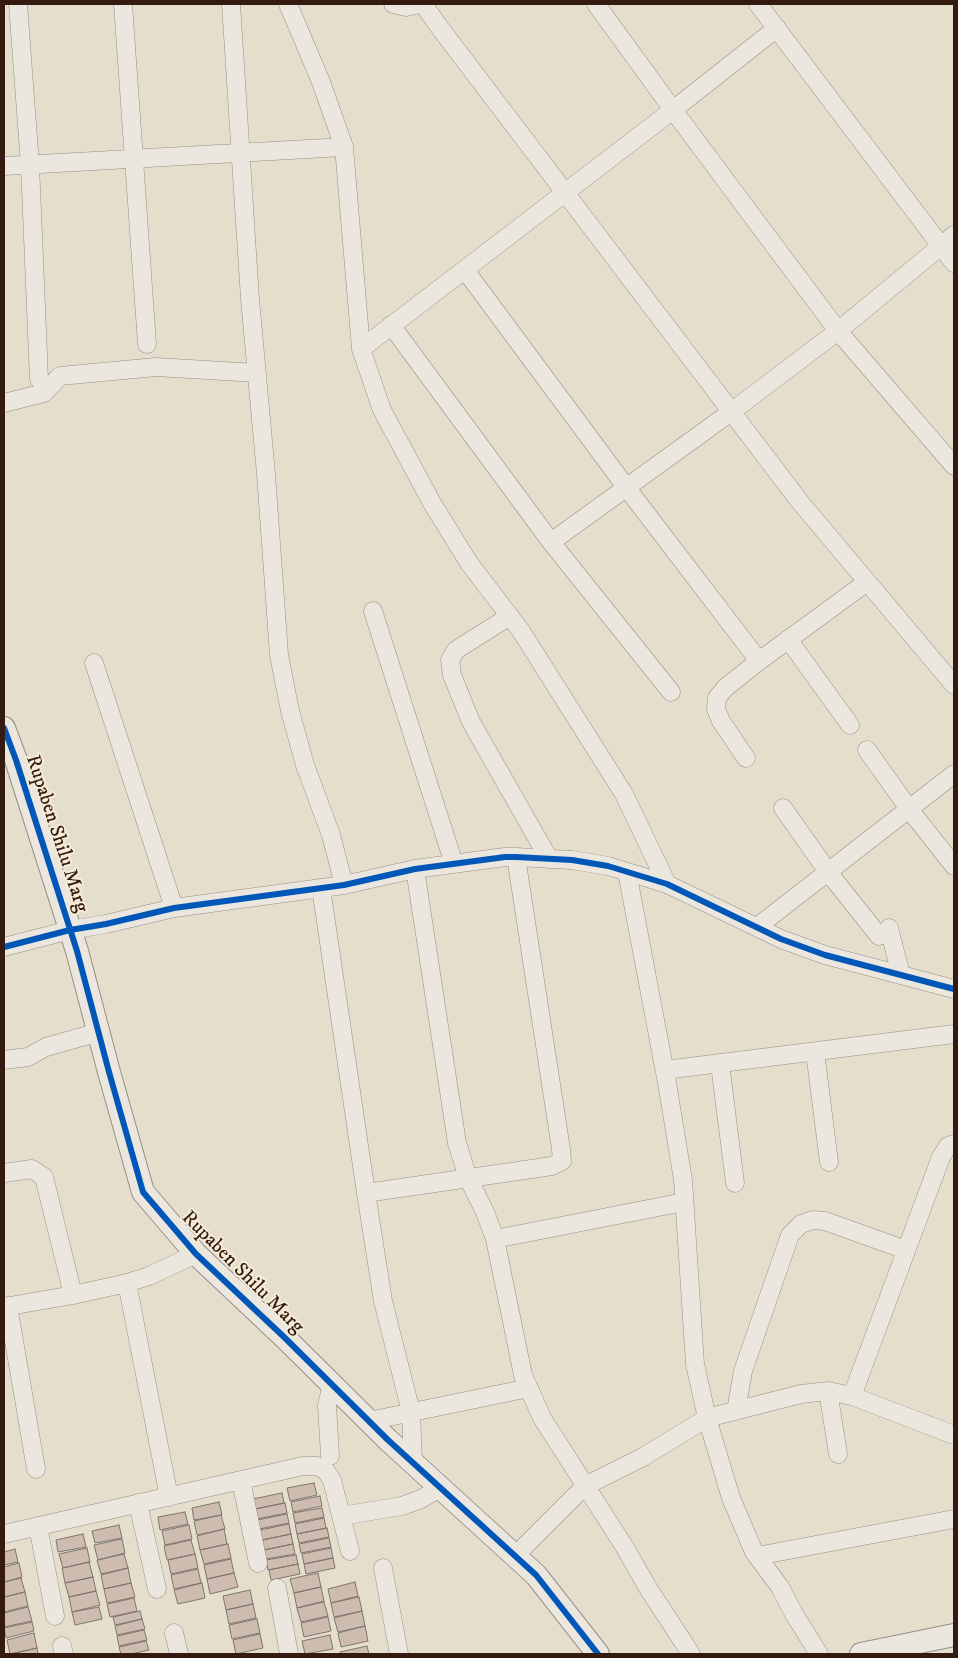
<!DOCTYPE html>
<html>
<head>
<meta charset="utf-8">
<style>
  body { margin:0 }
  #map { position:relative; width:958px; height:1658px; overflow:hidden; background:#e5decd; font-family:"IM FELL DW Pica",serif }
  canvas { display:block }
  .frame { position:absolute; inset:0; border:5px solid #351a0f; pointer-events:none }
</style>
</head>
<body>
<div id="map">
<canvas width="958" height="1658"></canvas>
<div class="frame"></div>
</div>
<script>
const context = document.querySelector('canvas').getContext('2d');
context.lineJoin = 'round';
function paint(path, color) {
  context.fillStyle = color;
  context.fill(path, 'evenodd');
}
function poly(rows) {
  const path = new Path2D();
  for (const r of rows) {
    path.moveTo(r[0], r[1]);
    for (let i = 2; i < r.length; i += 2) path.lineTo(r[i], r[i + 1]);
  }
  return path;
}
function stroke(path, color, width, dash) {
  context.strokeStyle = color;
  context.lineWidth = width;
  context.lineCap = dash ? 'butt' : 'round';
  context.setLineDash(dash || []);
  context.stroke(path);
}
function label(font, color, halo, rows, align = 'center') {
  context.font = font + ' "IM FELL DW Pica",serif';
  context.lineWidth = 4;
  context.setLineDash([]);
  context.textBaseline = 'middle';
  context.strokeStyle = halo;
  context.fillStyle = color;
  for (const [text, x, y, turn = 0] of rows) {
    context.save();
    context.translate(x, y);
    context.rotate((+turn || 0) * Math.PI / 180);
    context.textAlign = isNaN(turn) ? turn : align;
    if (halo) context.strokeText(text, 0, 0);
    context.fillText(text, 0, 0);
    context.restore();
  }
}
const building = poly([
  [314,1483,317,1495,290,1501,287,1488,314,1483],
  [282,1493,284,1503,255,1509,253,1499,282,1493],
  [320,1496,322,1506,293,1512,291,1502,320,1496],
  [219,1502,222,1515,194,1520,192,1508,219,1502],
  [285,1503,287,1513,257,1519,255,1509,285,1503],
  [322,1508,324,1517,295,1523,293,1513,322,1508],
  [185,1512,188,1524,160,1530,158,1517,185,1512],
  [287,1514,289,1523,259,1529,257,1520,287,1514],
  [221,1515,225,1529,197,1535,194,1521,221,1515],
  [324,1518,326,1528,297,1534,295,1524,324,1518],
  [289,1524,291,1534,262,1540,260,1530,289,1524],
  [119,1525,122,1538,95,1543,92,1531,119,1525],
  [189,1525,192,1539,165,1545,162,1531,189,1525],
  [327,1528,329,1537,299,1543,297,1534,327,1528],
  [224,1529,227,1544,200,1550,197,1536,224,1529],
  [83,1534,86,1547,58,1552,56,1540,83,1534],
  [291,1534,293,1544,264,1550,262,1540,291,1534],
  [329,1538,331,1547,301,1553,299,1544,329,1538],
  [122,1539,125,1553,98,1560,94,1545,122,1539],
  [191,1540,195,1554,167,1560,164,1546,191,1540],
  [228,1544,231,1558,204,1564,200,1550,228,1544],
  [293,1544,295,1554,266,1559,264,1550,293,1544],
  [87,1548,90,1562,63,1568,59,1554,87,1548],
  [331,1548,333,1558,304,1564,302,1554,331,1548],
  [15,1549,18,1562,4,1565,4,1552,15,1549],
  [124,1554,128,1568,101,1574,97,1560,124,1554],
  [195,1554,198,1568,171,1574,168,1560,195,1554],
  [296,1555,298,1564,268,1570,266,1560,296,1555],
  [333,1558,335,1568,306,1574,304,1564,333,1558],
  [231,1559,234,1573,207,1579,204,1565,231,1559],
  [89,1562,93,1577,65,1583,62,1568,89,1562],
  [19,1563,22,1577,4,1582,4,1567,19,1563],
  [298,1564,300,1574,271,1580,269,1570,298,1564],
  [128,1568,131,1583,104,1589,101,1575,128,1568],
  [198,1569,201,1583,174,1589,171,1575,198,1569],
  [234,1573,238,1587,210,1594,207,1579,234,1573],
  [318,1573,321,1587,294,1593,290,1579,318,1573],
  [93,1577,96,1591,69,1597,65,1583,93,1577],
  [21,1578,25,1592,4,1597,4,1582,21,1578],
  [355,1582,358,1596,331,1603,328,1589,355,1582],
  [131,1583,135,1597,107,1603,104,1589,131,1583],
  [202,1583,205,1598,178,1604,174,1590,202,1583],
  [321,1587,324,1601,297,1608,294,1593,321,1587],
  [250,1590,253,1604,226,1610,223,1596,250,1590],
  [96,1591,100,1605,72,1612,69,1597,96,1591],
  [25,1592,28,1606,4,1612,4,1597,25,1592],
  [359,1597,362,1611,334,1617,331,1603,359,1597],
  [134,1598,137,1611,110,1617,107,1604,134,1598],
  [324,1602,328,1616,301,1622,297,1608,324,1602],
  [253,1604,256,1618,229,1624,226,1610,253,1604],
  [28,1607,32,1621,4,1627,4,1613,28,1607],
  [99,1607,102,1619,75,1625,72,1612,99,1607],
  [140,1611,142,1619,115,1625,113,1617,140,1611],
  [362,1611,365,1626,338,1632,334,1618,362,1611],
  [328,1617,331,1631,304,1637,301,1623,328,1617],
  [142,1619,145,1629,117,1635,115,1626,142,1619],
  [257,1619,260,1633,232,1639,229,1625,257,1619],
  [32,1622,34,1631,6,1638,4,1628,32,1622],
  [365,1626,368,1641,341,1647,338,1633,365,1626],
  [144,1630,147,1640,119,1646,117,1636,144,1630],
  [34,1633,37,1648,10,1654,7,1640,34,1633],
  [260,1634,263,1648,236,1654,233,1640,260,1634],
  [330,1635,333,1649,305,1654,302,1641,330,1635],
  [146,1641,149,1650,131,1654,121,1654,119,1647,146,1641],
  [367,1646,369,1654,341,1654,340,1652,367,1646],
  [37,1648,38,1654,11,1654,37,1648]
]);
const minor = poly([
  [18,4,30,165,39,379],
  [123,4,147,344],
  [231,4,250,299,266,474,279,655,290,711,305,765,331,835,344,885],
  [288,4,321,82,344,147,361,349,382,410,432,503,469,563,521,631,624,794,667,884],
  [393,4,406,7,420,4],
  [423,4,440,28,800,502,954,685],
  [777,28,673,110,838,331,954,466],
  [4,166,344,147],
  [954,235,941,246,954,263],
  [465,270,626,487,759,661],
  [391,325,551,542,671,692],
  [361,349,673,110,596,4],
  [4,403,44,393,60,376,156,367,257,373],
  [551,542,731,412,838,331,941,246,758,4],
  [373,611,454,864],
  [510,616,456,650,450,660,452,675,471,722,549,859],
  [788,639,850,725],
  [94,663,174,908],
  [867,750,909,809,954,866],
  [746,758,721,721,716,709,717,698,725,688,759,661,867,582],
  [783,808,828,872,879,936],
  [415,869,457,1143,468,1178,485,1212,495,1239,523,1375,542,1418,624,1546,648,1588,691,1654],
  [627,872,667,1083,683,1180,695,1364,707,1418,731,1498,754,1552,780,1587,794,1614,819,1654],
  [321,888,366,1193,552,1166,562,1161,561,1149,516,857],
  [757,927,954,774],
  [889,928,901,975],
  [4,947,70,930,106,924,174,908,344,885,415,869,505,857,516,857,572,860,608,866,667,884,781,939,825,955,954,989],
  [815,1052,829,1162],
  [4,1060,28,1057,46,1047,99,1032],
  [720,1064,735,1183],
  [665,1070,954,1034],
  [4,1173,32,1169,44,1177,73,1295],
  [366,1193,383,1301,411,1412,413,1463],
  [495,1239,684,1202],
  [127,1283,169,1497],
  [8,1306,36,1469],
  [4,1307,73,1295,127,1283,149,1276,196,1254],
  [828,1391,838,1454],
  [852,1396,941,1157,948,1146,954,1144],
  [736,1411,743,1371,790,1235,801,1224,813,1220,825,1221,906,1250],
  [369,1421,529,1388],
  [330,1456,327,1405,332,1385],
  [241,1480,258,1563],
  [138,1503,157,1589],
  [341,1516,402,1506,421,1499,440,1488],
  [38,1526,55,1616],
  [4,1534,303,1466,317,1466,326,1471,332,1480,350,1551],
  [515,1556,585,1486,643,1457,707,1418,801,1394,828,1391,852,1396,954,1435],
  [757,1556,954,1519],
  [383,1568,399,1654],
  [277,1588,289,1654],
  [174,1633,179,1654],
  [62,1646,64,1654]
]);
const tertiary = poly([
  [4,728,16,760,77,951,109,1072,143,1192,196,1254,284,1337,388,1440,536,1575,598,1654],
  [861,1654,954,1635]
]);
const cycleway = poly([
  [4,728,16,760,77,951,109,1072,143,1192,196,1254,284,1337,388,1440,536,1575,598,1654],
  [4,947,70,930,106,924,174,908,344,885,415,869,505,857,516,857,572,860,608,866,667,884,781,939,825,955,954,989]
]);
const streetNames = [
  ["Rupaben Shilu Marg",56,834,72],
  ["Rupaben Shilu Marg",242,1273,45]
];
paint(building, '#cebcb1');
stroke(building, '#7e756b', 1);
stroke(minor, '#978f84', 19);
stroke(tertiary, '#978f84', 24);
stroke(minor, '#ebe6de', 18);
stroke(tertiary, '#ebe6de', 22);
stroke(cycleway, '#0057b8', 6);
label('20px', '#351a0f', '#f5ecd8', streetNames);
</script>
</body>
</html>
